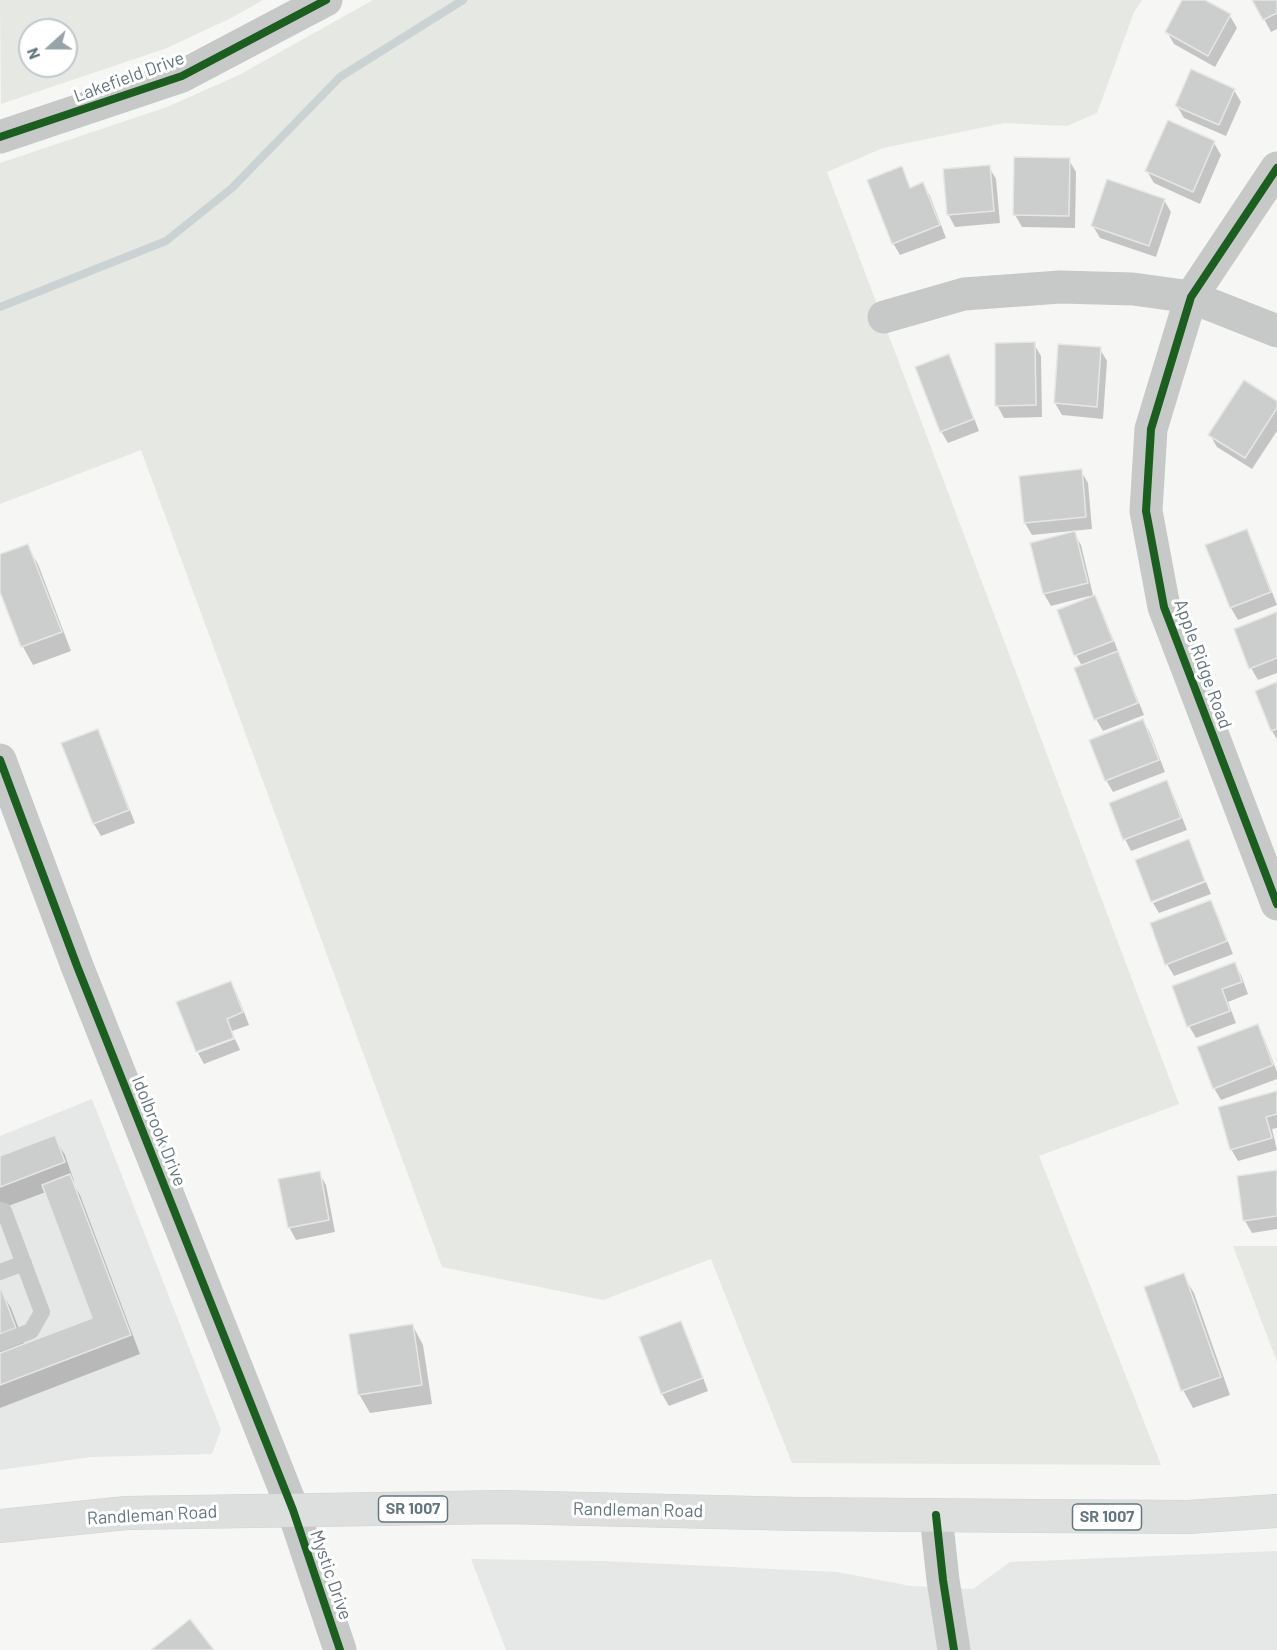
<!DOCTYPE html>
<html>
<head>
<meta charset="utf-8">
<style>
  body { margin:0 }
  #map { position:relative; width:1277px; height:1650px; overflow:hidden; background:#f6f6f5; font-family:Barlow,sans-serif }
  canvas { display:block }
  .north { position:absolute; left:18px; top:18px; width:60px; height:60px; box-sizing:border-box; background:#fff; border:2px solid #c1c8cb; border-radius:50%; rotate:249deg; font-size:16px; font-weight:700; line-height:24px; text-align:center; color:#64767d }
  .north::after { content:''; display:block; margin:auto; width:21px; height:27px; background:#97a3a7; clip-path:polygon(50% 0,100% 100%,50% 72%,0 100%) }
</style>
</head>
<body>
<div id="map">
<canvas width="1277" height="1650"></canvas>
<div class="north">N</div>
</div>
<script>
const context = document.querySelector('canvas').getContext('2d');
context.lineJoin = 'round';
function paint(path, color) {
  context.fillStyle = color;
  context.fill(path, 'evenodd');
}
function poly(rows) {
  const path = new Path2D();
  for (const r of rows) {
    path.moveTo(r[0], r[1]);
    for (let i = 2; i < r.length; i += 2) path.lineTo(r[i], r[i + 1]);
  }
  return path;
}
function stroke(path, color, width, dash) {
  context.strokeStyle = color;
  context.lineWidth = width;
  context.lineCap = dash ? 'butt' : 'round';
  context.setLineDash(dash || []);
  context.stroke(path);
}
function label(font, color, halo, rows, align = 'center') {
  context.font = font + ' Barlow,sans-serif';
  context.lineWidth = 6;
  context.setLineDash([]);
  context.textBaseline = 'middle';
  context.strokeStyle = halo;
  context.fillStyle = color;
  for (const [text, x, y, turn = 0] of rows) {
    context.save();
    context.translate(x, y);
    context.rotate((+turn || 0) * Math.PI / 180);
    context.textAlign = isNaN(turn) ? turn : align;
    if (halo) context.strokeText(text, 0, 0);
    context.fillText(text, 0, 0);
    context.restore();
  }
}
const built = poly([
  [92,1099,221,1430,212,1454,91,1457,0,1470,0,1136],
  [1277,1551,1277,1650,506,1650,471,1559,604,1561,837,1572,911,1586,973,1589,1010,1562]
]);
const green = poly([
  [0,0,263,0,233,17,167,48,1,104],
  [30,30,66,30,66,66,30,66],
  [373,0,1142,0,1134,12,1097,113,1067,126,1004,123,883,148,827,172,1179,1104,1039,1156,1161,1465,792,1463,711,1259,603,1300,442,1267,141,450,0,504,0,163,167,107,239,75],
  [1233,1246,1277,1246,1277,1362]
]);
const shadow = poly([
  [1184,0,1202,0,1230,16,1237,28,1215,67,1174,44,1167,32],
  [1254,0,1277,0,1277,29,1271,32],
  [1234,90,1241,102,1226,136,1184,118,1177,106],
  [1214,143,1221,155,1200,204,1154,183,1147,171],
  [1069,160,1076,172,1075,228,1022,227,1015,215],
  [989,167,996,179,1000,223,955,227,948,214],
  [901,168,911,189,923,184,930,196,946,238,900,255,893,243],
  [1164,200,1171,212,1156,257,1100,238,1093,226],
  [1034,344,1041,356,1042,417,1004,418,997,405],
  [1100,349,1107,361,1103,419,1062,415,1055,403],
  [948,356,955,368,979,431,948,443,941,431],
  [1277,403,1277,431,1252,469,1217,447,1210,435],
  [1081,471,1088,483,1092,529,1032,535,1025,523],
  [1246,531,1253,543,1277,605,1238,620,1231,608],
  [1074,533,1081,545,1093,595,1101,609,1144,715,1103,731,1096,719,1082,666,1076,655,1089,596,1051,606,1044,594,1032,544],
  [27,546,38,564,71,651,33,665,23,647,0,587,0,556],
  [1277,614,1277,673,1258,680,1251,668],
  [1277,684,1277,739,1272,731,1257,692],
  [1143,720,1150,733,1165,772,1113,792,1106,780],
  [97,731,104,743,135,823,101,836,94,824,63,743],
  [1166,782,1173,794,1187,830,1131,851,1125,839],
  [1206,882,1211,894,1159,913,1153,903],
  [1210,902,1217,914,1233,954,1174,976,1167,964],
  [1234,963,1241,975,1248,994,1228,1002,1236,1023,1196,1038,1189,1026],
  [230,982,237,994,249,1025,232,1031,234,1036,196,1050],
  [1257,1026,1264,1038,1277,1072,1277,1079,1221,1100,1214,1088],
  [235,1039,240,1050,204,1064,198,1053],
  [1277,1092,1277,1128,1272,1129,1277,1150,1238,1161,1231,1149],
  [54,1137,65,1155,74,1181,72,1182,80,1195,140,1354,0,1408,0,1290,11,1308,25,1345,94,1319,46,1192,0,1209,0,1158],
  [1277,1172,1277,1229,1252,1233,1245,1221],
  [319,1173,326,1185,335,1232,296,1240,289,1227],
  [1183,1275,1194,1293,1230,1395,1193,1408,1183,1390],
  [680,1323,687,1335,708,1391,669,1406,662,1394,641,1338],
  [413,1326,423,1345,432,1404,370,1413,359,1394]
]);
const stream = poly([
  [0,307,166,241,232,188,340,77,463,0]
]);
const building = poly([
  [1182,0,1205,0,1231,14,1208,56,1165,32,1182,0],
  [1252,0,1277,0,1277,13,1263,20,1252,0],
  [1191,69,1235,89,1219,125,1175,106,1191,69],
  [1168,120,1215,141,1193,192,1145,171,1168,120],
  [1014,157,1070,158,1069,216,1013,215,1014,157],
  [990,165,994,211,947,215,943,169,990,165],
  [902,166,910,188,923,182,940,225,892,244,867,180,902,166],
  [1107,179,1165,199,1149,246,1091,226,1107,179],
  [1035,342,1036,405,995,406,995,343,1035,342],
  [1058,344,1101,347,1097,407,1054,403,1058,344],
  [949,354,974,419,940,432,915,367,949,354],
  [1244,380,1277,401,1277,408,1245,458,1208,435,1244,380],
  [1082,469,1086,517,1024,523,1019,476,1082,469],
  [1247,529,1271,592,1230,608,1205,545,1247,529],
  [1075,531,1088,583,1043,594,1030,543,1075,531],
  [28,544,62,632,21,647,0,592,0,554,28,544],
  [1095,595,1113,641,1074,656,1057,610,1095,595],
  [1277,612,1277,658,1249,669,1234,629,1277,612],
  [1118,651,1138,703,1094,720,1074,668,1118,651],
  [1277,682,1277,729,1271,731,1255,691,1277,682],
  [1143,719,1159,760,1105,781,1089,740,1143,719],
  [98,729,129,810,93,824,61,743,98,729],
  [1167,780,1181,818,1123,840,1109,803,1167,780],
  [1189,839,1205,881,1151,902,1135,860,1189,839],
  [1211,900,1227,941,1165,965,1150,923,1211,900],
  [1235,962,1242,982,1222,989,1230,1011,1187,1027,1172,986,1235,962],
  [231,981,243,1012,227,1019,234,1038,196,1052,176,1002,231,981],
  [1258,1024,1273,1065,1213,1089,1197,1047,1258,1024],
  [1277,1091,1277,1114,1266,1117,1272,1138,1230,1150,1218,1107,1277,1091],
  [55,1135,65,1162,0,1187,0,1156,55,1135],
  [1277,1170,1277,1216,1243,1221,1237,1176,1277,1170],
  [320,1171,329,1220,288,1228,278,1179,320,1171],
  [70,1174,131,1335,0,1385,0,1353,92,1318,42,1185,70,1174],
  [1184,1273,1221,1377,1181,1391,1144,1287,1184,1273],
  [1,1288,16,1328,0,1334,0,1289,1,1288],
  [681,1321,703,1378,661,1394,639,1337,681,1321],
  [413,1324,422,1385,358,1395,349,1334,413,1324],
  [190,1619,214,1650,151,1650,190,1619]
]);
const lane = poly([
  [0,1210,4,1211,42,1312,31,1331,0,1343],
  [0,1272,24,1263]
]);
const street = poly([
  [0,137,182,76,326,0],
  [1277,168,1191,297,1151,429,1146,511,1164,607,1277,904],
  [884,317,964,294,1060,287,1133,289,1191,297,1277,331],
  [0,760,77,966,293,1510,340,1650],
  [936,1515,943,1580,954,1650]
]);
const primary = poly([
  [0,1526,126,1513,503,1507,798,1514,1035,1516,1188,1517,1277,1511]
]);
const cycleway = poly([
  [0,137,182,76,326,0],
  [1277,168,1191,297,1151,429,1146,511,1164,607,1277,904],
  [0,760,77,966,293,1510,340,1650],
  [936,1515,943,1580,954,1650]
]);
const shields = [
  [413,1509,69],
  [1107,1517,69]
];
const shieldNames = [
  ["SR 1007",413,1509],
  ["SR 1007",1107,1517]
];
const streetNames = [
  ["Lakefield Drive",129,77,-20],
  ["Apple Ridge Road",1203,664,70],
  ["Idolbrook Drive",159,1131,68],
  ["Randleman Road",638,1510,1],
  ["Randleman Road",152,1515,-3],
  ["Mystic Drive",331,1575,71]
];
paint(built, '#e6e7e7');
paint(green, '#e5e8e3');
paint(shadow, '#0003');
stroke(stream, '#cad2d4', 8);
paint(building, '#cccece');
stroke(building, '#e6e6e5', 1.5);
stroke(primary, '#d1d2d2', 34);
stroke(lane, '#c7c9c9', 16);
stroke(street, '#c7c9c9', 33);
stroke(primary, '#dddede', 33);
stroke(cycleway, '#1b5e20', 8);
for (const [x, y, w] of shields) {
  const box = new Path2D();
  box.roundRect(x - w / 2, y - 13, w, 26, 4.5);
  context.fillStyle = '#fff';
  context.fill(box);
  stroke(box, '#64767d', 1.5);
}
label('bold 16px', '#64767d', null, shieldNames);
label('18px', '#64767d', '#fff', streetNames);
</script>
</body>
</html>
